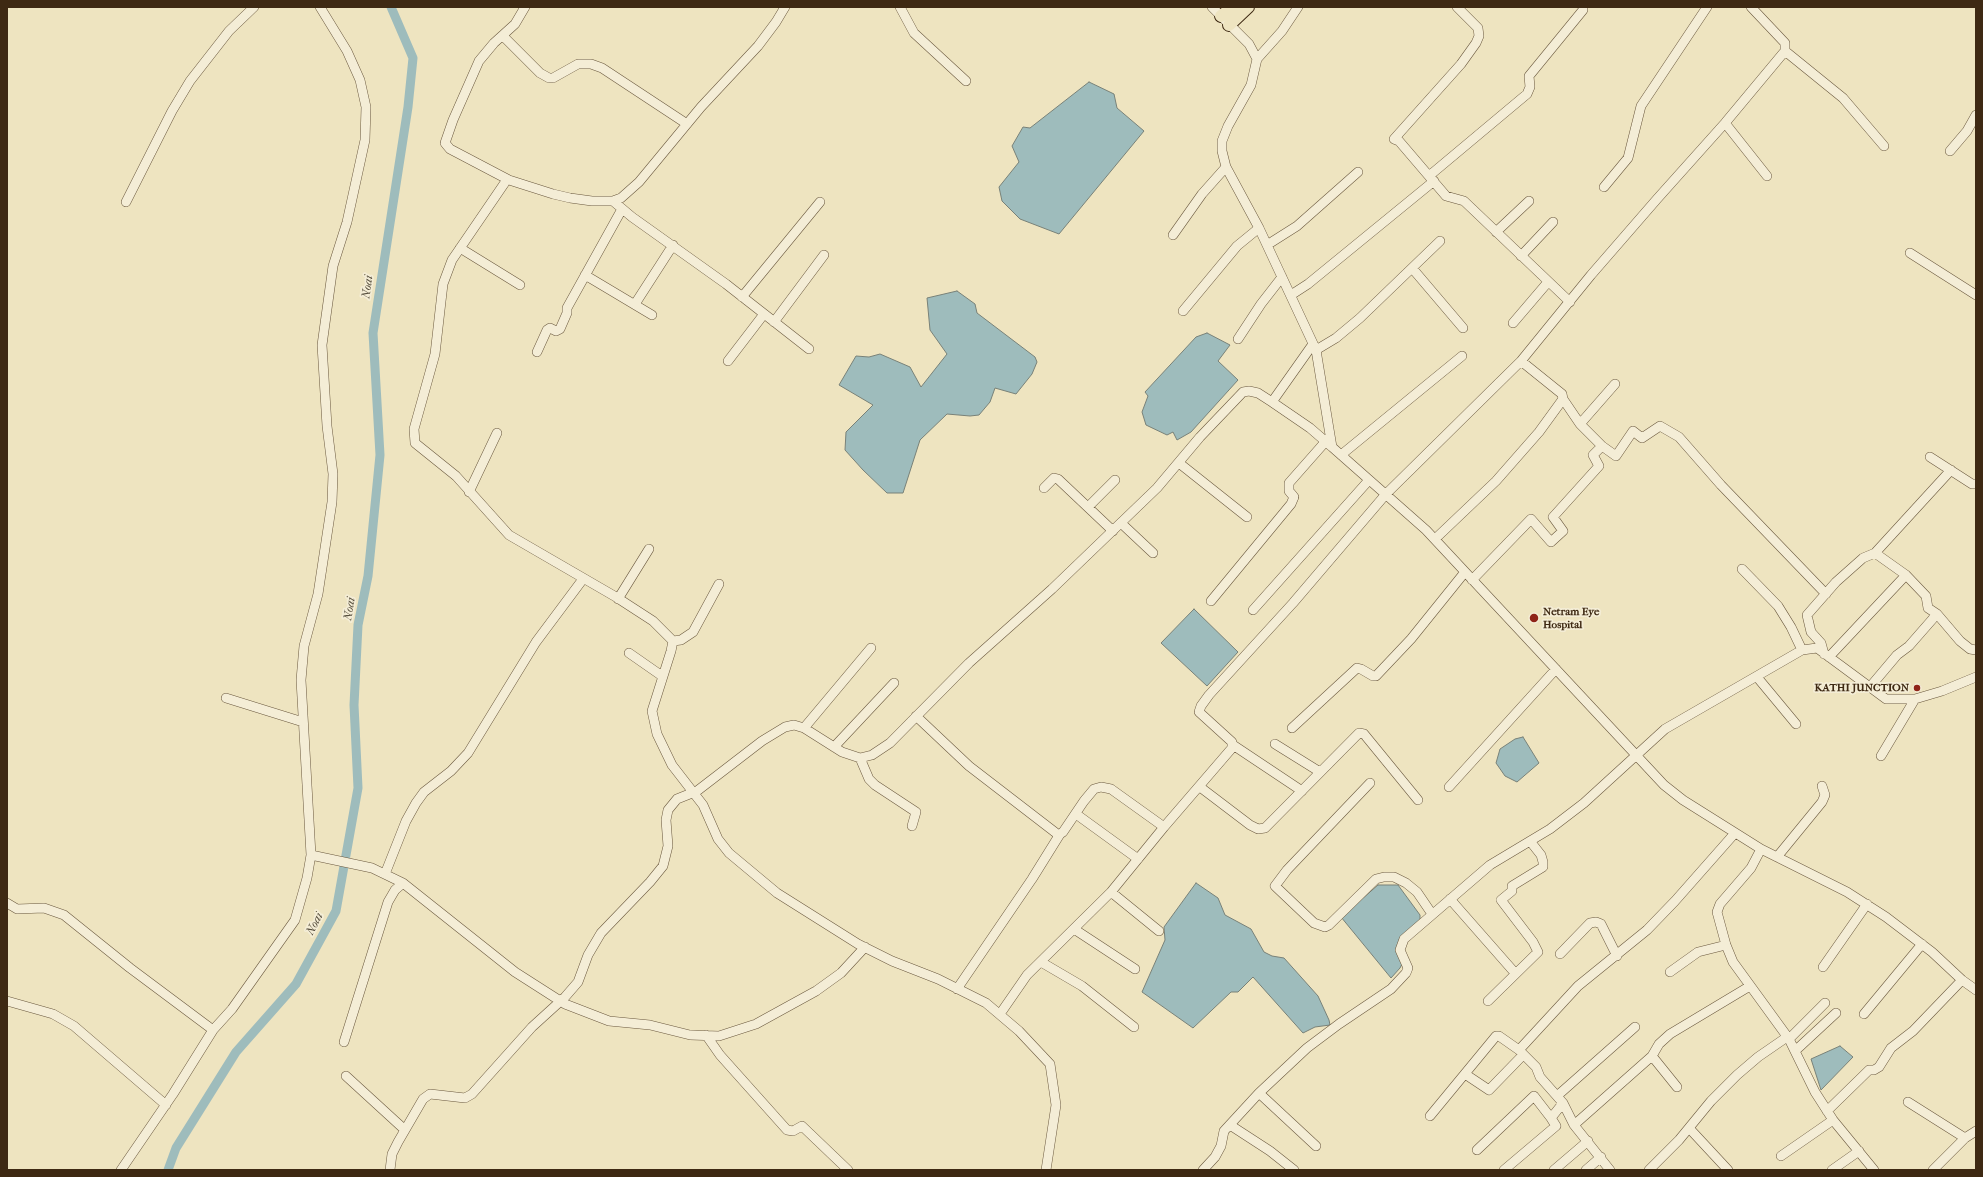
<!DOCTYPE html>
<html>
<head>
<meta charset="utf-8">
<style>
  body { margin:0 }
  #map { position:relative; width:1983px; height:1177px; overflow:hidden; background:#eee4c0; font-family:"IM FELL French Canon",serif }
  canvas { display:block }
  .frame { position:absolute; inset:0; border:8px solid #3e2913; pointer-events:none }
</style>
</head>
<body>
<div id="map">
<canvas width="1983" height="1177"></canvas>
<div class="frame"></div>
</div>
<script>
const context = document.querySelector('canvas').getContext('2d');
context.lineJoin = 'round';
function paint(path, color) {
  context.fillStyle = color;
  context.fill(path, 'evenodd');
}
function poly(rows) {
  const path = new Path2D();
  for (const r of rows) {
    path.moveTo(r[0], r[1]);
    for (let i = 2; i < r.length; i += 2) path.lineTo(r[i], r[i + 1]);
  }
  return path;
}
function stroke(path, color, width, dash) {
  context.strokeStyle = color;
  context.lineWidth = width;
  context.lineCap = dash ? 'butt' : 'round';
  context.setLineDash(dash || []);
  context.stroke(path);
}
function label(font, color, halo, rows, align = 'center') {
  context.font = font + ' "IM FELL French Canon",serif';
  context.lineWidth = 3.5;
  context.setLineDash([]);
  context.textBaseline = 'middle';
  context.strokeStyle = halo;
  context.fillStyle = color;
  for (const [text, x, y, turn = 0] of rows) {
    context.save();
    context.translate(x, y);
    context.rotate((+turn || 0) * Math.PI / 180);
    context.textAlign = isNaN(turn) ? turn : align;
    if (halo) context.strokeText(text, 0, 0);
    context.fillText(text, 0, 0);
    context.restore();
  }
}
const water = poly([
  [1089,82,1114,94,1117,108,1144,131,1059,234,1020,219,1002,201,999,187,1019,162,1012,146,1023,127,1030,128,1089,82],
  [957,291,975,304,977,313,1035,357,1037,362,1032,374,1016,394,995,388,990,402,979,415,970,416,947,414,920,440,903,493,887,493,863,470,845,450,846,432,873,405,839,385,856,356,869,357,880,354,910,367,921,387,947,354,930,330,927,298,957,291],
  [1207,333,1230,345,1218,361,1238,380,1191,432,1177,440,1173,432,1167,435,1146,425,1142,412,1148,396,1145,392,1196,337,1207,333],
  [1194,609,1238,652,1207,686,1161,643,1194,609],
  [1523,737,1539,763,1517,782,1505,776,1496,763,1500,749,1515,739,1523,737],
  [1196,883,1218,898,1225,915,1251,929,1264,952,1272,956,1284,958,1318,996,1329,1020,1330,1025,1315,1027,1303,1033,1253,977,1238,992,1231,992,1193,1028,1142,992,1165,940,1164,927,1196,883],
  [1378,885,1398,885,1420,915,1420,928,1401,947,1405,958,1400,968,1391,978,1341,917,1378,885],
  [1840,1046,1853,1057,1821,1090,1811,1059,1840,1046]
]);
const canal = poly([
  [168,1170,176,1148,236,1052,296,984,336,911,358,788,354,705,358,625,368,576,380,455,373,333,408,107,413,58,391,7]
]);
const minor = poly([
  [785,7,776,22,758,46,701,107,639,182,621,198,613,201,592,201,570,198,553,194,509,180,506,181,452,260,443,284,435,354,414,429,415,443,456,476,509,535,616,597,653,621,673,641,671,651,652,711,657,734,672,765,703,805,718,839,729,853,777,893,858,944,892,961,938,979,986,1003,1019,1031,1050,1064,1056,1105,1046,1170],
  [900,7,914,33,966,81],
  [1212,7,1249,44,1257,59],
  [1298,7,1282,31,1257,59,1251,85,1228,126,1222,141,1222,151,1226,167,1259,228,1316,350,1332,447,1426,530,1664,785,1683,800,1761,849,1847,892,1886,917,1932,952,1962,980,1976,990],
  [1457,7,1478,28,1479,36,1476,43,1461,64,1394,139,1399,141,1446,196,1464,201,1570,302],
  [503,36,540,73,549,78,553,78,578,64,591,64,602,68,687,124],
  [1785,51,1843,98,1884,146],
  [1725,123,1767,176],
  [1950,151,1967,131,1976,115],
  [1429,176,1527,94,1530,87,1529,76,1583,10],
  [509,180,450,149,445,143,453,120,479,61,494,43,515,24,525,7],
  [1604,187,1628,158,1641,106,1707,7],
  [613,201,632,217,726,284,809,349],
  [126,202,172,111,190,81,229,31,254,7],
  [1496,232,1529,201],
  [1173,235,1202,194,1226,167],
  [1267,245,1297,226,1358,172],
  [460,248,520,285],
  [1910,253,1976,295],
  [1521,256,1553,222],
  [1412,268,1463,328],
  [585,275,652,315],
  [1291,295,1308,284,1434,181],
  [742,297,820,202],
  [635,304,673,245],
  [1183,311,1237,246,1259,228],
  [774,322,824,255],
  [1513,323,1548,282],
  [1238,339,1261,304,1282,277],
  [1316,350,1336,338,1360,318,1440,241],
  [537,352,547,330,550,328,556,331,560,329,567,313,567,308,622,209],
  [728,361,764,314],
  [1563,399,1580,424,1602,446,1616,456,1633,431,1642,438,1660,426,1679,437,1721,485,1826,594],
  [1272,402,1313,344],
  [1580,424,1615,384],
  [1341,455,1462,356],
  [1930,457,1972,484,1976,484],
  [1179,463,1247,517],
  [1044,488,1054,478,1058,479,1113,531],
  [469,492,497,433],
  [1088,507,1115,480],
  [1121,523,1153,553],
  [1435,539,1496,481,1539,432,1563,399,1562,394,1521,361],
  [1875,553,1951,470],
  [1742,569,1778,606,1791,627,1802,650],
  [1472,580,1531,519,1551,542,1563,531,1553,517,1599,466,1593,455,1602,446],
  [618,599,649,549],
  [1211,601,1291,504,1294,497,1289,491,1289,483,1326,441],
  [1253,610,1369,480],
  [673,641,681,640,693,632,719,584],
  [629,653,662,676],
  [1824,654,1821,643,1811,632,1807,615,1836,582,1863,558,1875,553,1906,575,1926,596,1928,608,1937,614,1960,641,1970,649,1976,650],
  [1829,657,1906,575],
  [1757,677,1796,724],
  [1870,687,1897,655,1909,646,1937,614],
  [226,698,303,722],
  [916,716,969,766,1056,833,1060,834,1063,832,1084,801,1094,789,1101,787,1111,789,1164,827,1232,748,1232,742,1199,712,1201,706,1209,695,1293,603,1386,494,1521,361,1591,275,1657,199,1725,123,1785,51,1785,43,1751,7],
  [804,728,871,648],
  [1292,728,1357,668,1361,669,1373,676,1376,676,1411,639,1465,572],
  [1275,744,1320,772],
  [1233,745,1302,791],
  [834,747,894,683],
  [1881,756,1915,699],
  [860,758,869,779,875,785,916,812,912,826],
  [1370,783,1287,870,1275,886,1314,923,1325,927,1329,925,1376,879,1384,877,1394,877,1406,883,1417,892,1432,914],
  [1200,787,1250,825,1258,829,1265,828,1359,733,1364,734,1418,800],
  [1449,787,1556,669],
  [1076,814,1138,859],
  [1761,849,1751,868,1720,904,1717,912,1726,945,1733,962,1789,1039,1815,1092,1833,1120,1874,1170],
  [311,855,372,868,403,883,515,972,565,1004,609,1021,650,1025,690,1035,719,1036,756,1024,816,991,841,973,865,947],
  [1777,857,1822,802,1825,795,1822,786],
  [385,874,406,821,416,803,424,792,451,771,468,753,536,642,583,579],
  [1111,892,1159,931],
  [1450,899,1515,973],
  [7,903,17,909,44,908,64,915,130,968,213,1030],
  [1074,929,1135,969],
  [1560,954,1590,923,1596,922,1601,924,1617,956],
  [1041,962,1082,986,1134,1027],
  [1823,967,1867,904],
  [1670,972,1698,952,1726,945],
  [957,989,1032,879,1060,834],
  [7,1001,53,1014,74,1026,166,1105],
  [1488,1001,1538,952,1533,942,1501,900,1512,891,1512,886,1543,867,1543,862,1541,855,1530,841],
  [1000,1014,1027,975,1111,892,1164,827],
  [1864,1014,1922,944],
  [706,1035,720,1055,787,1130,793,1131,802,1126,848,1170],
  [1789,1039,1825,1003],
  [344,1042,388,902,395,890,403,883],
  [1519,1050,1578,986,1647,930,1675,901,1735,833],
  [1795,1051,1836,1013],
  [1652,1056,1677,1087],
  [1465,1074,1489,1090,1523,1055],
  [346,1076,405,1130],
  [1259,1093,1316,1146],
  [1557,1096,1635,1027],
  [1908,1102,1965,1138],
  [1827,1111,1869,1070,1874,1070,1879,1067,1891,1048,1913,1031,1962,980],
  [1430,1116,1496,1036,1499,1036,1519,1050,1536,1067,1540,1077,1563,1103,1574,1125],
  [1230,1125,1270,1151,1294,1170],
  [1689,1128,1728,1170],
  [1477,1150,1534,1096,1551,1118],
  [1781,1156,1833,1120],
  [121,1170,173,1094,213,1030,232,1009,295,920,307,878,311,855,301,680,304,646,318,594,332,502,333,474,327,426,322,345,333,266,347,222,365,140,366,107,360,80,347,51,320,7],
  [390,1170,392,1154,398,1142,423,1099,430,1094,465,1098,472,1094,532,1027,565,997,578,982,588,955,601,933,650,882,663,866,668,846,666,820,668,810,677,799,697,791,762,741,785,727,794,725,804,728,842,752,860,758,872,755,890,743,969,663,1052,589,1157,488,1200,437,1243,392,1249,391,1258,393,1272,402,1310,428,1332,447],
  [1203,1170,1215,1157,1221,1146,1224,1131,1259,1093,1307,1048,1339,1024,1391,989,1406,973,1408,968,1400,950,1404,939,1490,865,1550,829,1584,803,1665,729,1802,650,1817,648,1886,699,1915,699,1942,691,1976,677],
  [1504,1170,1556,1126,1551,1118,1563,1103],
  [1554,1170,1588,1141],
  [1586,1170,1601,1157],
  [1610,1170,1574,1125,1652,1056,1659,1044,1670,1034,1750,986],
  [1649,1170,1679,1140,1711,1101,1737,1075,1758,1057,1787,1037],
  [1832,1170,1859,1151],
  [1933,1170,1965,1138,1976,1131]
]);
const major = poly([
  [1221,16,1233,7],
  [1229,25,1248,7]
]);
const markers = [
  [1534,618,5,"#8f2418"],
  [1917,688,4,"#8f2418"]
];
const poiNames = [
  ["Netram Eye",1543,612],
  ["Hospital",1543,625],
  ["KATHI JUNCTION",1909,688,"right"]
];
const waterNames = [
  ["Noai",368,287,-82],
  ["Noai",350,609,-80],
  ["Noai",315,924,-62]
];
paint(water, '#9ebcbc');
stroke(water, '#788178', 1);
stroke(canal, '#9ebcbc', 9);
stroke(minor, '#6a583e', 10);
stroke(major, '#3e2913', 14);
stroke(minor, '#f4edd6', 9);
stroke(major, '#eee4c0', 12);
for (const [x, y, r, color] of markers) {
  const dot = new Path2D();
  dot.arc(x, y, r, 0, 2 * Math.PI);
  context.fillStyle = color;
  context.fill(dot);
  stroke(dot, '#f4edd6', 1.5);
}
label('bold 11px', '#3e2913', '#f4edd6', poiNames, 'left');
label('italic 12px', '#564e3d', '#f4edd6', waterNames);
</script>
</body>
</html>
